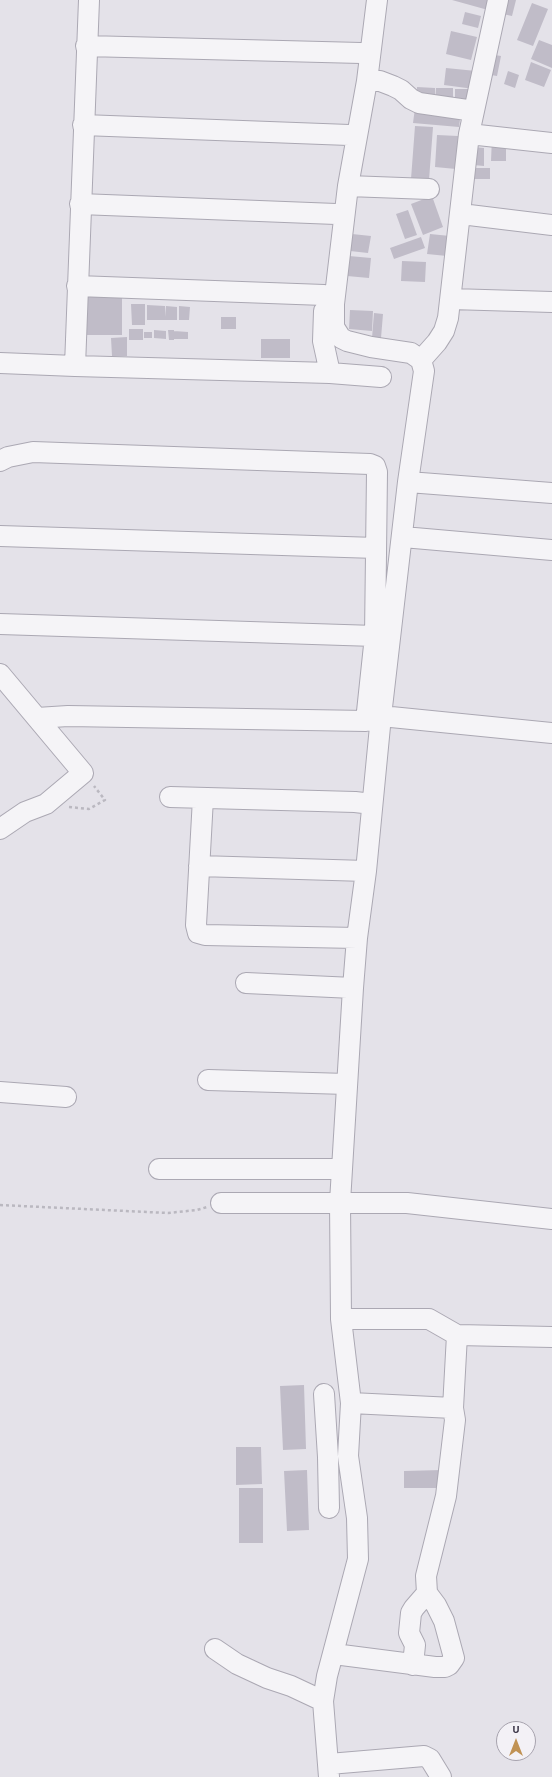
<!DOCTYPE html>
<html>
<head>
<meta charset="utf-8">
<style>
  body { margin:0 }
  #map { position:relative; width:552px; height:1777px; overflow:hidden; background:#e4e2e9; font-family:"Alegreya Sans",sans-serif }
  canvas { display:block }
  .north { position:absolute; left:496px; top:1721px; width:40px; height:40px; box-sizing:border-box; background:#f3f1f6; border:1px solid #a6a2ad; border-radius:50%; rotate:0deg; font-size:11px; font-weight:700; line-height:16px; text-align:center; color:#322c3f }
  .north::after { content:''; display:block; margin:auto; width:14px; height:18px; background:#c09254; clip-path:polygon(50% 0,100% 100%,50% 72%,0 100%) }
</style>
</head>
<body>
<div id="map">
<canvas width="552" height="1777"></canvas>
<div class="north">U</div>
</div>
<script>
const context = document.querySelector('canvas').getContext('2d');
context.lineJoin = 'round';
function paint(path, color) {
  context.fillStyle = color;
  context.fill(path, 'evenodd');
}
function poly(rows) {
  const path = new Path2D();
  for (const r of rows) {
    path.moveTo(r[0], r[1]);
    for (let i = 2; i < r.length; i += 2) path.lineTo(r[i], r[i + 1]);
  }
  return path;
}
function stroke(path, color, width, dash) {
  context.strokeStyle = color;
  context.lineWidth = width;
  context.lineCap = dash ? 'butt' : 'round';
  context.setLineDash(dash || []);
  context.stroke(path);
}
const building = poly([
  [452,0,491,0,488,10],
  [501,0,516,0,512,16,498,13],
  [532,3,548,9,533,46,517,40],
  [465,12,481,16,478,28,462,24],
  [451,31,477,37,471,60,446,54],
  [539,40,552,45,552,68,531,59],
  [489,54,501,56,497,76,485,74],
  [531,62,551,70,544,87,525,80],
  [446,68,476,71,474,89,444,85],
  [508,71,519,75,515,88,504,84],
  [417,87,435,88,435,101,417,101],
  [436,88,453,88,453,103,435,103],
  [455,89,471,89,471,105,455,104],
  [415,108,461,112,459,127,413,123],
  [415,126,433,127,429,180,411,179],
  [437,135,458,136,456,169,435,167],
  [492,137,506,138,506,161,491,161],
  [474,147,484,148,484,166,473,165],
  [474,168,490,168,490,179,474,179],
  [432,196,443,227,423,235,411,204],
  [408,210,417,235,405,239,396,214],
  [352,234,371,236,368,253,350,251],
  [430,234,450,236,447,256,427,254],
  [421,237,425,248,394,259,390,248],
  [349,256,371,258,369,278,347,276],
  [402,261,426,262,425,282,401,281],
  [80,297,122,297,122,335,80,335],
  [131,304,145,304,145,325,132,325],
  [147,305,165,306,165,317,166,306,177,307,177,320,147,320],
  [179,306,190,307,189,320,179,320],
  [350,310,373,311,372,331,349,329],
  [374,313,383,314,381,338,372,338],
  [221,317,236,317,236,329,221,329],
  [129,329,143,329,143,340,129,340],
  [154,330,166,331,166,339,154,338],
  [168,330,174,330,174,340,169,340],
  [174,331,188,332,188,339,174,339],
  [144,332,152,332,152,338,144,338],
  [127,337,127,356,112,356,111,338],
  [261,339,290,339,290,358,261,358],
  [304,1385,306,1449,283,1450,280,1386],
  [236,1447,261,1447,262,1484,236,1485],
  [307,1470,309,1530,287,1531,284,1471],
  [442,1470,442,1488,404,1488,404,1471],
  [239,1488,263,1488,263,1543,239,1543]
]);
const path = poly([
  [69,807,89,809,105,800,94,786],
  [0,1205,168,1213,197,1210,207,1207]
]);
const minor = poly([
  [86,46,361,53],
  [367,81,380,81,393,86,401,90,411,99,419,103,474,111],
  [83,125,349,135],
  [469,134,552,143],
  [348,186,429,189],
  [80,204,336,214],
  [461,214,552,225],
  [77,286,324,295],
  [451,299,552,302],
  [324,311,323,341,330,373],
  [421,360,437,342,444,331,448,318,469,134,498,0],
  [0,363,75,366,89,0],
  [75,366,330,373,381,377],
  [0,461,8,457,33,452,370,464,375,466,377,472,375,636,366,721,68,716,37,718],
  [408,482,552,493],
  [0,536,376,548],
  [403,537,552,550],
  [0,624,375,636],
  [0,674,83,773,46,804,25,812,0,829],
  [381,716,552,733],
  [170,797,355,802,372,804],
  [203,798,196,925,198,933,205,935,357,938],
  [199,866,366,871],
  [246,983,353,988],
  [208,1080,347,1084],
  [0,1092,66,1097],
  [159,1169,342,1169],
  [221,1203,407,1203,552,1219],
  [341,1319,429,1319,457,1335,552,1337],
  [324,1394,328,1457,329,1508],
  [453,1408,457,1335],
  [215,1649,237,1664,267,1678,291,1686,323,1701],
  [334,1654,435,1667,445,1667,449,1665,454,1658,444,1621,436,1605,427,1593,426,1576,446,1496,455,1420,453,1408,351,1403],
  [413,1665,415,1645,409,1633,411,1613,414,1608,427,1593],
  [329,1764,424,1756,430,1759,441,1777],
  [329,1777,323,1701,327,1676,358,1559,357,1518,348,1456,351,1403,341,1319,340,1202,353,988,357,938,366,871,381,716,408,482,424,371,421,360,411,353,371,347,347,341,341,338,334,327,334,304,348,186,367,81,377,0]
]);
paint(building, '#c0bcc8');
stroke(minor, '#aba8b3', 22);
stroke(path, '#bab8c0', 2.5, [3, 3]);
stroke(minor, '#f5f4f7', 20);
</script>
</body>
</html>
